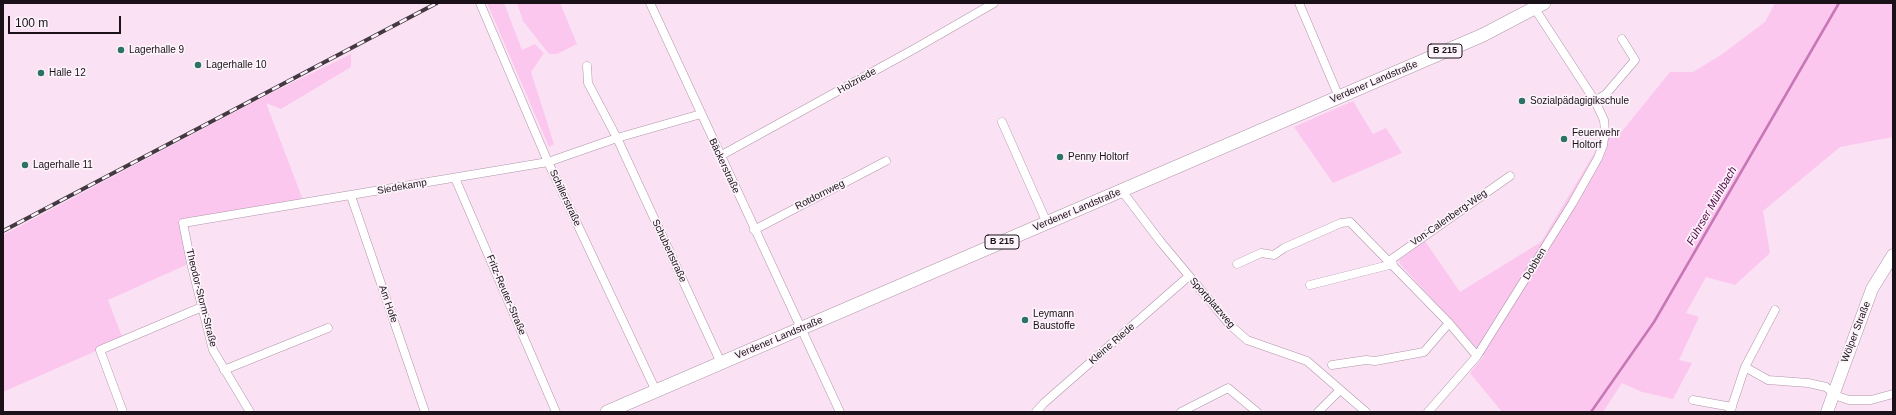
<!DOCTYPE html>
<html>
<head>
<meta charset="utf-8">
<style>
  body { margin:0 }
  #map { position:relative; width:1896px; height:415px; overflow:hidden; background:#fae1f3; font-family:Arial,sans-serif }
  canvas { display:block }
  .frame { position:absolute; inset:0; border:4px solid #1a1218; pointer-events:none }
  .scale { position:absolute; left:8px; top:16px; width:113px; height:18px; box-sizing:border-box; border:2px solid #1a1218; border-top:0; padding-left:5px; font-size:12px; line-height:14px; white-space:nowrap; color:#1a1218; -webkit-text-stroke:3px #fdf3fb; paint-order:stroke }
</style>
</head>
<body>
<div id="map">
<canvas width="1896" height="415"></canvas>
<div class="frame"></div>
<div class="scale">100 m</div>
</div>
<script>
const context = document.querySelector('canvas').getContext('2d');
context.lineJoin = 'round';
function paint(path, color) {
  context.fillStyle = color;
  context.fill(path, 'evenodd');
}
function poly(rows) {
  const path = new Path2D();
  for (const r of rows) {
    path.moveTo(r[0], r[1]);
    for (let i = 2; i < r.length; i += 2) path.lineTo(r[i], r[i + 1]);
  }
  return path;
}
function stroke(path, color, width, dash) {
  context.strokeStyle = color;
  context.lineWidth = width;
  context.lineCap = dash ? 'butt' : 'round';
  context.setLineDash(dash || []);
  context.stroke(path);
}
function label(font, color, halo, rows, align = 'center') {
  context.font = font + ' Arial,sans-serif';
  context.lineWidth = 3.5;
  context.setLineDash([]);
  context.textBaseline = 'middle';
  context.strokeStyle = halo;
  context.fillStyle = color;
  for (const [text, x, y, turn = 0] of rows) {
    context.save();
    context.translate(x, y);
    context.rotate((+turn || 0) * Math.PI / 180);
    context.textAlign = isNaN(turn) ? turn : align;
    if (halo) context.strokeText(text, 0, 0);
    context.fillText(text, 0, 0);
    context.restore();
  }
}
const green = poly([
  [487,3,504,3,522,50,535,44,544,53,531,72,554,144,549,147],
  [517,3,560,3,577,44,557,54,549,54,523,21],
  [1775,3,1893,3,1893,137,1840,147,1763,211,1770,253,1735,285,1706,277,1686,313,1699,317,1679,360,1692,363,1673,399,1642,392,1622,383,1603,412,1502,412,1470,373,1484,356,1400,264,1399,260,1425,241,1460,292,1541,242,1595,152,1599,139,1623,130,1670,72,1693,72,1721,55,1765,22],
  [351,54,351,67,281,109,266,103,303,200,180,220,186,265,108,300,123,339,3,392,3,235,261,98],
  [1353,101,1373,134,1386,128,1402,153,1333,183,1294,127]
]);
const stream = poly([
  [1591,412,1654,322,1839,3]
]);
const street = poly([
  [480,3,548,162,656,391],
  [650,3,840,412],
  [1299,3,1339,97],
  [587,66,588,83,617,138,721,363],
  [1595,101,1606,94,1635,60,1622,39],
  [1002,122,1047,223],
  [720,156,916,48,994,3],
  [455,178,556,412],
  [1122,191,1160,241,1230,325,1247,340,1307,361,1366,412],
  [351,196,425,412],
  [754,230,886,161],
  [1389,261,1510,176],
  [1237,264,1261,253,1274,255,1284,248,1341,223,1350,222,1449,323,1477,356],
  [1310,285,1393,264],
  [1332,365,1366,360,1375,361,1424,352,1449,323],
  [1745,367,1775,310],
  [224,370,328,328],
  [1693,400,1732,407],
  [123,412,100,350,202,307],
  [250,412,213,350,191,263,183,223,548,162,617,138,701,114],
  [1036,412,1044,403,1189,276],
  [1181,412,1228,388,1257,412],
  [1318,412,1340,390],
  [1428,412,1477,356,1572,204,1598,158,1603,145,1605,132,1604,120,1595,101,1535,9],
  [1730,412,1745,367,1768,380,1808,383,1826,387,1837,396,1849,400,1871,400,1893,394]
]);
const secondary = poly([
  [1827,412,1872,289,1893,255]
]);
const primary = poly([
  [607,412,1483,35,1544,3]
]);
const rail = poly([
  [3,231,437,3]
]);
const markers = [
  [121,50,4,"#2c7266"],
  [198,65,4,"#2c7266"],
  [41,73,4,"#2c7266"],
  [1522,101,4,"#2c7266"],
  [1564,139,4,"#2c7266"],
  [1060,157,4,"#2c7266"],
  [25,165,4,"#2c7266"],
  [1025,320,4,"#2c7266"]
];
const shields = [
  [1445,51,34],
  [1002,242,34]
];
const shieldNames = [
  ["B 215",1445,51],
  ["B 215",1002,242]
];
const poiNames = [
  ["Lagerhalle 9",129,50],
  ["Lagerhalle 10",206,65],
  ["Halle 12",49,73],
  ["Sozialpädagigikschule",1530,101],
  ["Feuerwehr",1572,133],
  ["Holtorf",1572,145],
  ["Penny Holtorf",1068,157],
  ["Lagerhalle 11",33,165],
  ["Leymann",1033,314],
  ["Baustoffe",1033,326]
];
const streetNames = [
  ["Holzriede",857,81,-29],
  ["Verdener Landstraße",1374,82,-23],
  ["Bäckerstraße",724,166,65],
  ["Siedekamp",402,187,-10],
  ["Rotdornweg",820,195,-27],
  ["Schillerstraße",565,198,65],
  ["Verdener Landstraße",1077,210,-23],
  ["Von-Calenberg-Weg",1449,218,-35],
  ["Schubertstraße",669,251,65],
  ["Dobben",1535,264,-59],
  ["Fritz-Reuter-Straße",506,295,67],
  ["Theodor-Storm-Straße",201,298,76],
  ["Sportplatzweg",1212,303,49],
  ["Am Hofe",388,304,71],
  ["Wölper Straße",1856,332,-69],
  ["Verdener Landstraße",779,338,-23],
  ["Kleine Riede",1112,344,-41]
];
const waterNames = [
  ["Führser Mühlbach",1712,206,-60]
];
paint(green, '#fcc7ef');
stroke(stream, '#c677b6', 2.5);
stroke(street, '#ae97a8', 9);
stroke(secondary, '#ae97a8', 13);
stroke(primary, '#ae97a8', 14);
stroke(street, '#fff', 8);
stroke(secondary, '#fff', 12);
stroke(primary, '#fff', 13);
stroke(rail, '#443941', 4);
stroke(rail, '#fdf3fb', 2.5, [8]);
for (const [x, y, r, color] of markers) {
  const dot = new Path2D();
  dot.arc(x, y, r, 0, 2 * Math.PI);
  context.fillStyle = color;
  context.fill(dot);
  stroke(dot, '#fdf3fb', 1.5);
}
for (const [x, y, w] of shields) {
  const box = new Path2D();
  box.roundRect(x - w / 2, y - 7, w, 14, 3);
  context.fillStyle = '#fdf3fb';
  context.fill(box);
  stroke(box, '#1a1218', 1);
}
label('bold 9px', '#1a1218', null, shieldNames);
label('10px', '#1a1218', '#fdf3fb', poiNames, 'left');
label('10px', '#1a1218', '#fdf3fb', streetNames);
label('italic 11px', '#4e0344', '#fdf3fb', waterNames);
</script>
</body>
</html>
